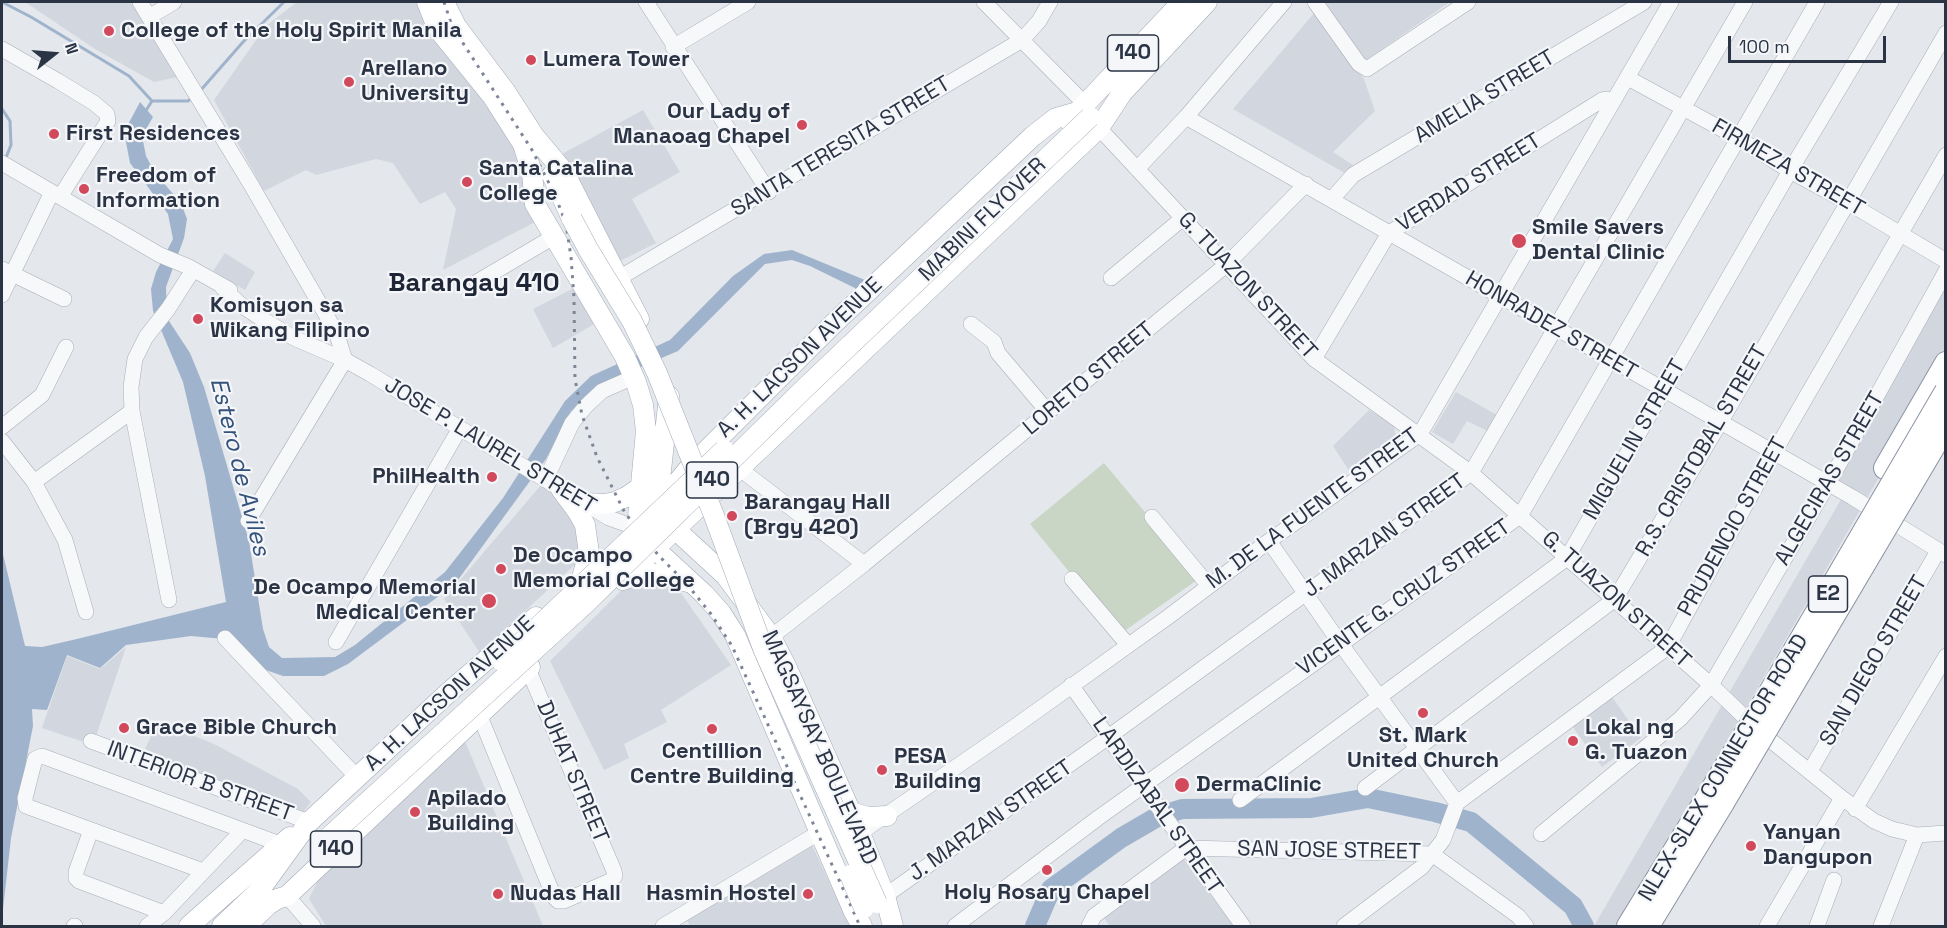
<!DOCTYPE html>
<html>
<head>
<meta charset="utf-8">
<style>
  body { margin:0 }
  #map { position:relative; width:1947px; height:928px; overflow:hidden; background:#e4e7ec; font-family:"Space Grotesk",sans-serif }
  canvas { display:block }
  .frame { position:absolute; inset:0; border:3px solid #2b3445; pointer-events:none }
  .north { position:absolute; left:24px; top:24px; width:60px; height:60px; -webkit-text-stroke:4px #f4f6f9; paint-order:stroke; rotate:73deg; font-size:16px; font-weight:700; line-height:24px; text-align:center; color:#2b3445 }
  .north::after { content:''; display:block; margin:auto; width:21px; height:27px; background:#2b3445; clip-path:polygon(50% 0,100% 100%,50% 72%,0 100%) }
  .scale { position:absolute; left:1728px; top:36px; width:158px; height:27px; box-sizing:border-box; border:3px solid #2b3445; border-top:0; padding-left:8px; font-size:18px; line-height:21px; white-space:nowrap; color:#2b3445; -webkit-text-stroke:4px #f4f6f9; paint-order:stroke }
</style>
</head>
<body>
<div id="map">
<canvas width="1947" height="928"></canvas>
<div class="frame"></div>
<div class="north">N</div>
<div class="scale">100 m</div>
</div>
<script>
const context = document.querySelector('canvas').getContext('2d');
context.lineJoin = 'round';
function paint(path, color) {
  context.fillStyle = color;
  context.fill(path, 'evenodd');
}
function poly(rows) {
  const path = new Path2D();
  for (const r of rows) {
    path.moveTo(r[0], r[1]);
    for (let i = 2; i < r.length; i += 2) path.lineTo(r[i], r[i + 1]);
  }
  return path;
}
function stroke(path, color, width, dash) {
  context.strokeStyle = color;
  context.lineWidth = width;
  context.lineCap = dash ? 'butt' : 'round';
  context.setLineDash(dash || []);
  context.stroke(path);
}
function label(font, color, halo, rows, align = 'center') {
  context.font = font + ' "Space Grotesk",sans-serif';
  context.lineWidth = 4.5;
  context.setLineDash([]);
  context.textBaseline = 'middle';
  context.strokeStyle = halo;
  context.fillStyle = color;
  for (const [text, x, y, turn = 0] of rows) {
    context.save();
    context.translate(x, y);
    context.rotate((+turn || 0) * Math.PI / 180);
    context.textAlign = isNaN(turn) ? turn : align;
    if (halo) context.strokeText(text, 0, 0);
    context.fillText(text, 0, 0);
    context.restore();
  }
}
const built = poly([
  [25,2,132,2,178,77,154,82,95,49],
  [297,2,420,2,519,151,539,220,443,270,456,209,445,192,420,204,393,163,376,159,316,175,306,170,264,191,214,100,266,26],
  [1323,2,1450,2,1366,60],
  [1315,12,1364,79,1375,111,1333,152,1356,167,1348,175,1233,109],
  [643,110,680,172,632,199,656,243,620,261,562,154],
  [225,253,255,272,245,290,213,271],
  [1945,286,1945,363,1620,926,1594,926,1847,489,1834,480],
  [576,287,596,323,553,348,533,309],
  [1456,392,1497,415,1490,432,1467,421,1453,444,1432,432],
  [1369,410,1394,425,1396,441,1350,472,1333,446],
  [541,485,569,505,582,531,583,557,480,653,444,599],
  [636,576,658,577,679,590,731,665,661,710,667,722,624,744,629,758,604,770,550,661],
  [126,647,93,745,42,728,67,656,100,669],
  [1612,697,1641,738,1602,767,1572,726],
  [157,721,214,744,298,789,311,802,300,816,142,757],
  [464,739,543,926,326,926,309,899,319,878],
  [811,843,850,926,690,926,686,918],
  [1184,859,1234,926,1110,926,1101,914]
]);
const green = poly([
  [1104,463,1200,578,1120,634,1030,524]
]);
const water = poly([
  [140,102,153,117,142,136,146,156,155,173,181,203,187,219,184,238,166,287,167,318,190,353,204,387,249,541,263,629,269,647,282,658,335,657,355,645,445,572,503,498,565,401,591,376,670,340,733,276,764,254,792,250,865,280,865,284,859,290,810,266,792,260,765,264,678,351,605,382,571,411,546,459,455,584,348,664,324,676,283,676,263,669,224,639,191,636,126,645,100,668,67,655,47,710,32,709,33,726,11,838,2,918,2,550,25,646,42,647,77,639,226,602,205,476,183,382,153,311,151,289,156,272,173,239,168,214,130,163,124,132]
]);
const stream = poly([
  [2,2,31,17,129,76,152,101,188,101,193,97],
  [200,91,243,42,284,2],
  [2,109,10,121,11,145,5,160],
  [145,112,152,101]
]);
const river = poly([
  [1035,926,1051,889,1121,838,1157,817,1182,809,1311,808,1368,798,1435,812,1471,822,1573,906,1584,926]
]);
const minor = poly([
  [140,2,250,183,336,332,345,360],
  [646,2,769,192],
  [984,2,1085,104],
  [1315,2,1359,64,1367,69,1468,2],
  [149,17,174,2],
  [673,47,748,2],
  [2,49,58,81,94,103,107,114,108,121,60,197],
  [1628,78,1738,138,1790,171,1847,202,1946,261],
  [1186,117,1852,497,1946,555],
  [1099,128,1314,359,1471,473,1711,685,1758,730,1842,798,1874,821,1892,829,1917,835,1946,833],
  [2,163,160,255,189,267,230,290],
  [1137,169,1186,117,1284,2],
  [1332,199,1353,175,1644,2],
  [2,269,64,299],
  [619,278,1022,40,1039,21,1050,2],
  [1111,278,1183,218],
  [477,282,555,236],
  [222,287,241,305,259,317,294,338,345,360,370,374,609,518,637,528,645,528],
  [2,295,52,192],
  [971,324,994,342,998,353,1048,412],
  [1314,359,1389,233,1602,100,1606,99,1613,101],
  [2,427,42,395,66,347],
  [2,441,34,482,65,540,86,612],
  [740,469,864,564],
  [546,479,572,423,586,406,602,391,634,377],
  [34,482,132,411],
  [1152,517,1209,586],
  [248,521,345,360],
  [1269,541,1340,643,1457,803],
  [1072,579,1128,645],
  [169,600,132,411,131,387,135,359,146,337,168,309,193,270],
  [771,637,864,564,1226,265,1306,184],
  [225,638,357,777],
  [336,642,460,428],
  [1071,685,1243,926],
  [479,714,554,897,558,901,564,901,612,880,615,876,614,871,528,669],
  [91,741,309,822],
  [1810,771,1938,551],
  [1365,788,1615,599,1720,423,1946,33],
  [1240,800,1567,558,1790,171,1891,2],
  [1855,809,1946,656],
  [91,830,76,872,76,878,79,881,164,913],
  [860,833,1017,725,1168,617,1269,541,1420,434,1671,2],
  [1541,834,1680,719,1711,685,1828,484,1946,271],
  [203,871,26,806,25,798,35,759,42,756,280,844],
  [287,896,313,926],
  [885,896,1107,738,1471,473,1745,2],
  [74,926,75,926],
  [147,926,164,913,242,831],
  [663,926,820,832],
  [955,926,1098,818,1520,516,1817,2],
  [1089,926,1094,916,1186,848,1432,854,1518,916,1526,926],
  [1344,926,1422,867,1443,840,1457,803,1668,647,1779,444,1946,155],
  [1767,926,1842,798],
  [1817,926,1834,880],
  [1881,926,1917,835]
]);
const major = poly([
  [427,2,435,22,442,34,493,97,523,144,532,173,535,204,625,357,636,382,643,405,646,431,637,528,655,549,704,594,721,613,735,635,854,912,862,926],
  [444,2,456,26,505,91,534,136,564,172,639,319],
  [1069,121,1182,2],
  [552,175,572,219],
  [669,396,657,508,675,529,726,576,771,637,786,666,860,833,885,896,893,926],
  [561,489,578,512,585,525,589,553,583,574],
  [667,495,690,467,832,325,1033,136,1056,118,1077,112],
  [584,503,605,504,615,502,628,496,641,487],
  [647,556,1099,128,1122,93,1207,2],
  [623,580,638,574,647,572,688,582],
  [850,812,868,817,887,816],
  [189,926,290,837],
  [222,926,259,891,309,822,449,692,536,617],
  [246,926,268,905,277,899,287,896,530,667]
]);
const highway = poly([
  [1885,468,1946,363],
  [1628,926,1708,796],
  [1648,926,1723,803]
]);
const rail = poly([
  [444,2,452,26,532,150,555,195,566,224,571,257,574,298,575,379,582,415,597,457,625,513,659,556,686,583,711,614,732,646,860,926]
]);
const majorBridge = poly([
  [572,219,588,249,632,321,657,373,713,513,764,651,877,903],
  [502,661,724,450],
  [329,837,586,603,805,388,1090,117],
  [850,875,864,908]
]);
const highwayBridge = poly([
  [1708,796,1766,699,1946,391],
  [1723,803,1946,426]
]);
const markers = [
  [109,31,6,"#d1495b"],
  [531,60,6,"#d1495b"],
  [349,82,6,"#d1495b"],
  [802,125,6,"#d1495b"],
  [54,134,6,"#d1495b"],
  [467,182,6,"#d1495b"],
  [84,189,6,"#d1495b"],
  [1519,241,8,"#d1495b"],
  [198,319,6,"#d1495b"],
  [492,477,6,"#d1495b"],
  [732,516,6,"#d1495b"],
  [501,569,6,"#d1495b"],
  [489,601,8,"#d1495b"],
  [1423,713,6,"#d1495b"],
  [124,728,6,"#d1495b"],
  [712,729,6,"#d1495b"],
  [1573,741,6,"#d1495b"],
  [882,770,6,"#d1495b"],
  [1182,785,8,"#d1495b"],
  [415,812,6,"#d1495b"],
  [1751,846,6,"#d1495b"],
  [1047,870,6,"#d1495b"],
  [498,894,6,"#d1495b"],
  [808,894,6,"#d1495b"]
];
const shields = [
  [1133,53,51],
  [712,480,51],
  [1828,594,39],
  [336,849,51]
];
const shieldNames = [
  ["140",1133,53],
  ["140",712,480],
  ["E2",1828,594],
  ["140",336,849]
];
const poiNames = [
  ["College of the Holy Spirit Manila",121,31],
  ["Lumera Tower",543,60],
  ["Arellano",361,69],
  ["University",361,94],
  ["Our Lady of",790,112,"right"],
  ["Manaoag Chapel",790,137,"right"],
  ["First Residences",66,134],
  ["Santa Catalina",479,169],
  ["College",479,194],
  ["Freedom of",96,176],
  ["Information",96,201],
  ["Smile Savers",1532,228],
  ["Dental Clinic",1532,253],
  ["Komisyon sa",210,306],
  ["Wikang Filipino",210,331],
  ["PhilHealth",480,477,"right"],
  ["Barangay Hall",744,503],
  ["(Brgy 420)",744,528],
  ["De Ocampo",513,556],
  ["Memorial College",513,581],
  ["De Ocampo Memorial",476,588,"right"],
  ["Medical Center",476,613,"right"],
  ["Grace Bible Church",136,728],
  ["Lokal ng",1585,728],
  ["G. Tuazon",1585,753],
  ["St. Mark",1423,736,"center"],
  ["United Church",1423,761,"center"],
  ["Centillion",712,752,"center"],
  ["Centre Building",712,777,"center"],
  ["PESA",894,757],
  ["Building",894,782],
  ["DermaClinic",1196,785],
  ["Apilado",427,799],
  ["Building",427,824],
  ["Yanyan",1763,833],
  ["Dangupon",1763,858],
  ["Holy Rosary Chapel",1047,893,"center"],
  ["Nudas Hall",510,894],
  ["Hasmin Hostel",796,894,"right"]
];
const streetNames = [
  ["AMELIA STREET",1485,97,-31],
  ["SANTA TERESITA STREET",841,147,-31],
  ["FIRMEZA STREET",1788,168,30],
  ["VERDAD STREET",1469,183,-32],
  ["MABINI FLYOVER",983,220,-44],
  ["G. TUAZON STREET",1247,286,47],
  ["HONRADEZ STREET",1551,326,30],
  ["A. H. LACSON AVENUE",800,358,-44],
  ["LORETO STREET",1089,379,-40],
  ["MIGUELIN STREET",1635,440,-60],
  ["JOSE P. LAUREL STREET",490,446,31],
  ["R.S. CRISTOBAL STREET",1702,451,-60],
  ["ALGECIRAS STREET",1830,479,-60],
  ["M. DE LA FUENTE STREET",1313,509,-36],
  ["PRUDENCIO STREET",1733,527,-61],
  ["J. MARZAN STREET",1385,536,-36],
  ["VICENTE G. CRUZ STREET",1404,598,-35],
  ["G. TUAZON STREET",1616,600,42],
  ["SAN DIEGO STREET",1874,661,-60],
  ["A. H. LACSON AVENUE",450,694,-42],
  ["MAGSAYSAY BOULEVARD",819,748,66],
  ["NLEX-SLEX CONNECTOR ROAD",1724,768,-59],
  ["DUHAT STREET",572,772,67],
  ["INTERIOR B STREET",200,782,20],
  ["LARDIZABAL STREET",1157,806,55],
  ["J. MARZAN STREET",991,821,-35],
  ["SAN JOSE STREET",1329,851,1]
];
const waterNames = [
  ["Estero de Aviles",239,467,76]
];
const quarterNames = [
  ["Barangay 410",474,284]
];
paint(built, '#d2d6de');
paint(green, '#c9d6c5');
paint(water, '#9fb4cc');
stroke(stream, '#9fb4cc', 3);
stroke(river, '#9fb4cc', 20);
stroke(minor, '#a9aeb7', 16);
stroke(major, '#a3abb8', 21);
stroke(highway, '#8b94a3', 24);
stroke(minor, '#f7f8fa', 15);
stroke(major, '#fff', 20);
stroke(highway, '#fff', 22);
stroke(rail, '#7d8696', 3, [3, 6]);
stroke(majorBridge, '#a3abb8', 21, []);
stroke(highwayBridge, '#8b94a3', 24, []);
stroke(majorBridge, '#fff', 20);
stroke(highwayBridge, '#fff', 22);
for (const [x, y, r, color] of markers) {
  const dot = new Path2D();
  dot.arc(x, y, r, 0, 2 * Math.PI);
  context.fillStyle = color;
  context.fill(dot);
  stroke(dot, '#f4f6f9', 2);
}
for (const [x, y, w] of shields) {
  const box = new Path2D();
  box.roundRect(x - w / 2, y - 18, w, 36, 4.5);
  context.fillStyle = '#f4f6f9';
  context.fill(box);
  stroke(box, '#2b3445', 1.5);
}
label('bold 21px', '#2b3445', null, shieldNames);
label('bold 22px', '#2b3445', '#f4f6f9', poiNames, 'left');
label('22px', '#2b3445', '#f4f6f9', streetNames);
label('italic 24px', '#34527a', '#f4f6f9', waterNames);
label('bold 26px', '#1d2536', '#f4f6f9', quarterNames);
</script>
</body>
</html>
